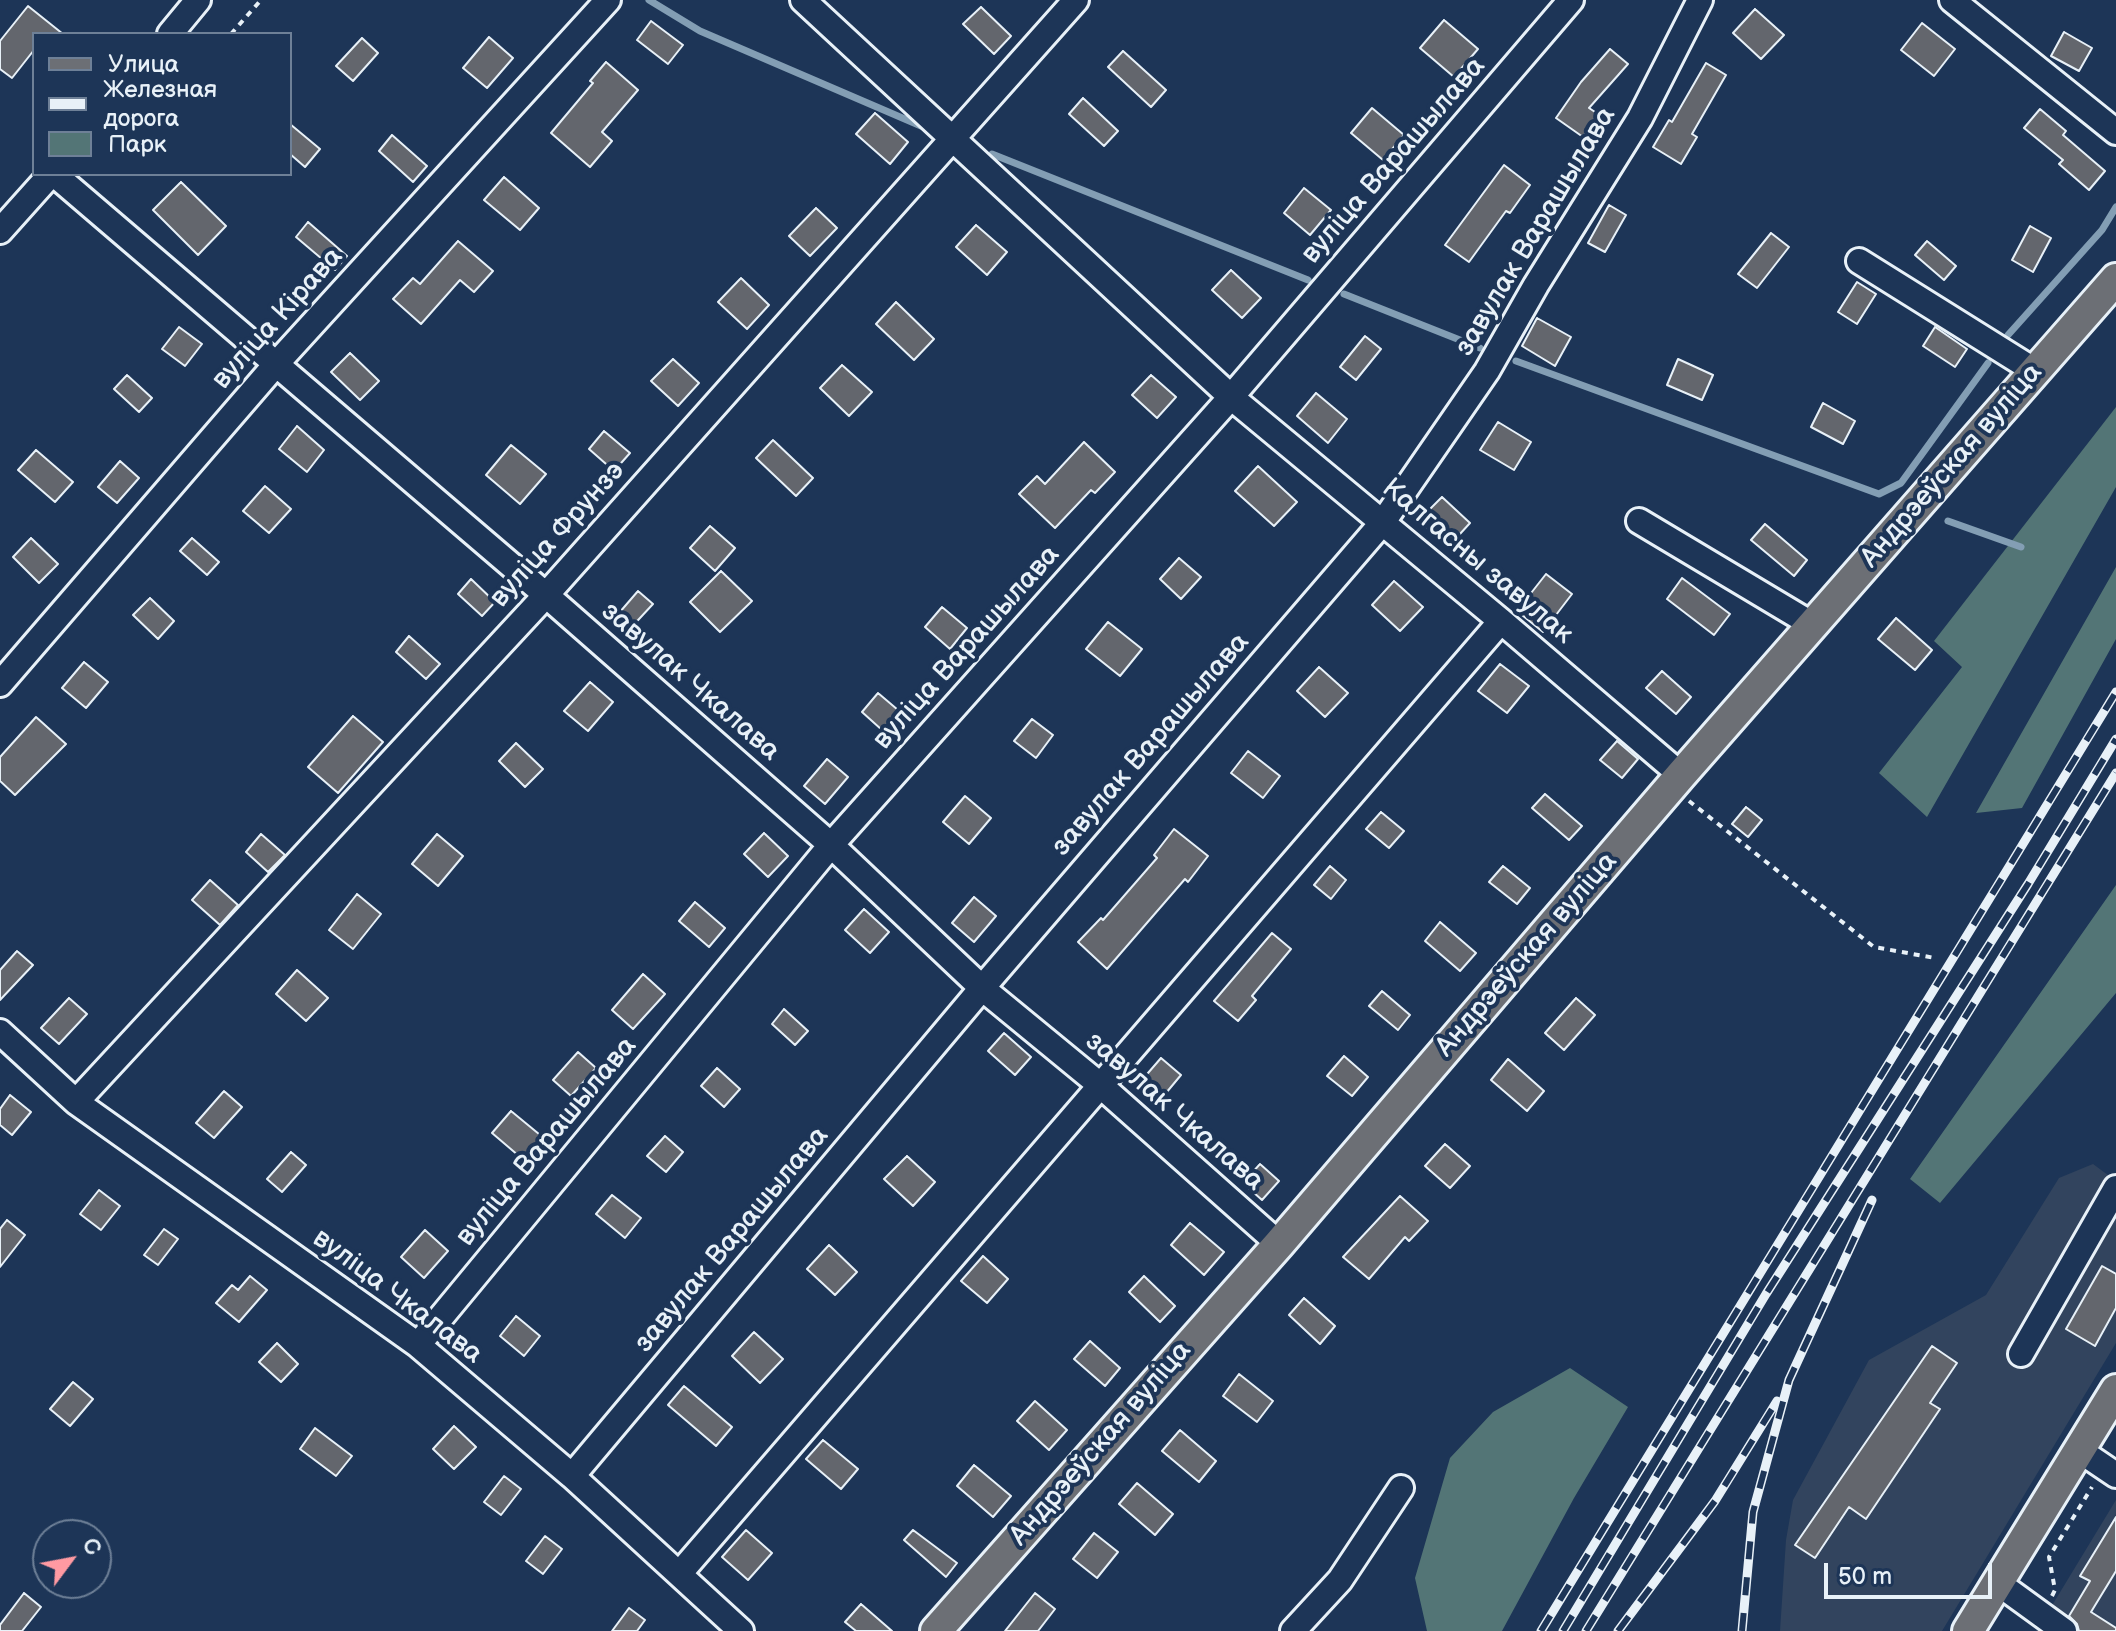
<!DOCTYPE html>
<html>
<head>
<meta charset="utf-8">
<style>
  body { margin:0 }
  #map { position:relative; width:2116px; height:1631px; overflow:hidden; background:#1d3557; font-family:"Balsamiq Sans",sans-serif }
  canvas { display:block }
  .legend { position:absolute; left:32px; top:32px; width:260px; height:144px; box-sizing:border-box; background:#1d3557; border:2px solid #6e8097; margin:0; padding:10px 14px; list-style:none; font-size:24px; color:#e8f1f8 }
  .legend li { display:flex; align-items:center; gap:16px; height:40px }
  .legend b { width:40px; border:2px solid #6e8097 }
  .north { position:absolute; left:32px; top:1519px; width:80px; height:80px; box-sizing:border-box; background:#1d3557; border:2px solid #6e8097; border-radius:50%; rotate:58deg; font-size:22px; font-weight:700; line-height:32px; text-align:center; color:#e8f1f8 }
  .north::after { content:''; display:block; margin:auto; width:28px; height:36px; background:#ff9aa2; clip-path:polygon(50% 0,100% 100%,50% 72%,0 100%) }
  .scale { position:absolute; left:1824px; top:1563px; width:168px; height:36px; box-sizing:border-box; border:4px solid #e8f1f8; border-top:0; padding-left:10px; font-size:24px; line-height:28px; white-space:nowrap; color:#e8f1f8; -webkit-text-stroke:6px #1d3557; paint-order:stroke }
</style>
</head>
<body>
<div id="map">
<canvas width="2116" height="1631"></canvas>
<ul class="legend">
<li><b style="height:10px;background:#6c6f75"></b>Улица</li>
<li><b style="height:10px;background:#e8f1f8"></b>Железная дорога</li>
<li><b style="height:22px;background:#537576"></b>Парк</li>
</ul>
<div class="north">С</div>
<div class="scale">50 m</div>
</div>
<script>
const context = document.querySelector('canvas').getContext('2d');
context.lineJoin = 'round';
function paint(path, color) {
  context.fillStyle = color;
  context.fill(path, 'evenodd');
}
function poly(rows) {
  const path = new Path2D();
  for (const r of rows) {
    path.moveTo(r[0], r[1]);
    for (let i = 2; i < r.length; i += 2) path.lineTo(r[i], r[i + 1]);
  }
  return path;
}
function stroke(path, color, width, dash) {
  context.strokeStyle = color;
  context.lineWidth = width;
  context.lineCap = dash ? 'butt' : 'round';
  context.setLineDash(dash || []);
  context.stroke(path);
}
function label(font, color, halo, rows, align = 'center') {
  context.font = font + ' "Balsamiq Sans",sans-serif';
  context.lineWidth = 8;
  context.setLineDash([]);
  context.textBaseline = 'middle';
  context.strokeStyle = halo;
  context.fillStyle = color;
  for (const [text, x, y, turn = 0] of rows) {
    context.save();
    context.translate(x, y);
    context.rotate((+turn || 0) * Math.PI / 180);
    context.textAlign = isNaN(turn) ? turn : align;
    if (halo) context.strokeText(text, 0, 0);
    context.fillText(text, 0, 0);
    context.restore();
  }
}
const built = poly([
  [2093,1164,2116,1181,2116,1343,1942,1631,1780,1631,1786,1540,1793,1500,1869,1360,1986,1295,2059,1178],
  [2116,1500,2116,1631,2036,1631,2045,1617]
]);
const green = poly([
  [2116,407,2116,487,1927,817,1879,773,1962,667,1934,641],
  [2116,567,2116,639,2022,808,1976,813],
  [2116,885,2116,993,1940,1203,1910,1179],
  [1570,1368,1628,1407,1574,1498,1502,1631,1427,1631,1415,1578,1450,1458,1493,1412]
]);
const stream = poly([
  [649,0,700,31,921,126],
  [992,154,1308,280],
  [1344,294,1480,348],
  [2008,335,2102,230,2116,207],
  [1516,361,1879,494,1901,483,1988,363],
  [1948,521,2021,547]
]);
const building = poly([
  [28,6,63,34,34,34,34,50,12,78,0,69,0,41,28,6],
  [981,7,1011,36,994,54,963,24,981,7],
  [1755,9,1784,35,1761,59,1733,33,1755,9],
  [1444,20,1478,49,1454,77,1420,48,1444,20],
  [651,21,683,45,668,64,637,40,651,21],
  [1922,23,1955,49,1934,76,1901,50,1922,23],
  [2064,32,2092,48,2079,71,2051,56,2064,32],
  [489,37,513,58,487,88,463,68,489,37],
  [362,38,378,53,353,81,336,66,362,38],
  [1610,49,1628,64,1589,108,1598,114,1583,137,1556,118,1581,82,1610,49],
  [1123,51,1166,90,1151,107,1108,67,1123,51],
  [606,62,638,90,602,132,612,141,590,167,551,133,593,83,590,81,606,62],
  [1706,63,1726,75,1692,134,1697,137,1681,164,1653,147,1669,120,1672,122,1706,63],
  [1083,98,1118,131,1104,146,1069,114,1083,98],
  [1372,108,1404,135,1383,160,1351,133,1372,108],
  [2040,109,2066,131,2063,135,2105,171,2089,190,2059,164,2063,160,2024,128,2040,109],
  [875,113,908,142,890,164,856,134,875,113],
  [290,124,320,149,305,167,290,154,290,124],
  [392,135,427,166,413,182,379,151,392,135],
  [1504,165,1530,185,1510,213,1506,211,1469,262,1445,245,1504,165],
  [504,177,539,208,520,230,484,200,504,177],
  [181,182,226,226,198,255,153,210,181,182],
  [1304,188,1331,210,1310,235,1284,213,1304,188],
  [1609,205,1626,215,1605,252,1588,243,1609,205],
  [816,208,837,228,810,256,789,236,816,208],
  [308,222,347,256,335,270,296,237,308,222],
  [976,225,1007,252,987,275,956,247,976,225],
  [2030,226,2051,238,2033,272,2012,260,2030,226],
  [1771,233,1789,247,1757,288,1738,274,1771,233],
  [458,241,493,271,474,292,460,280,421,324,393,299,413,278,420,284,458,241],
  [1927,241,1956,266,1944,280,1915,255,1927,241],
  [1231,270,1261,298,1242,318,1212,290,1231,270],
  [741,278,769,305,747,329,718,302,741,278],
  [1857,282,1876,294,1857,324,1838,312,1857,282],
  [896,302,934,339,914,360,876,324,896,302],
  [1537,318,1571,337,1555,366,1522,346,1537,318],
  [179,327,202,344,185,366,162,349,179,327],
  [1935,327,1967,349,1955,367,1923,346,1935,327],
  [1365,336,1381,349,1356,380,1340,367,1365,336],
  [350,353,379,381,360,400,331,372,350,353],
  [673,359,699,383,678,406,651,381,673,359],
  [1678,359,1713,375,1702,400,1667,385,1678,359],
  [842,365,872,392,849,416,820,388,842,365],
  [127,375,152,398,139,412,114,389,127,375],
  [1151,375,1176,397,1157,418,1132,395,1151,375],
  [1316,393,1347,419,1328,443,1297,416,1316,393],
  [1823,403,1855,421,1843,444,1811,427,1823,403],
  [1498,422,1531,442,1514,470,1480,450,1498,422],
  [297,426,324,450,307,472,279,449,297,426],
  [604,431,630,453,614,471,589,449,604,431],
  [773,440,813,478,796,496,756,458,773,440],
  [1084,442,1115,472,1095,493,1091,490,1055,528,1019,494,1037,476,1045,484,1084,442],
  [511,445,546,474,520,504,486,475,511,445],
  [36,450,73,482,55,502,18,470,36,450],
  [120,461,139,478,117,503,98,487,120,461],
  [1258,466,1297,502,1274,526,1235,491,1258,466],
  [265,486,291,509,269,533,243,511,265,486],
  [1442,497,1470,523,1448,547,1419,520,1442,497],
  [1765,524,1807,560,1794,576,1751,540,1765,524],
  [710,526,735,548,715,571,690,548,710,526],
  [31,538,58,564,39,583,13,557,31,538],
  [192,538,219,562,207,575,180,551,192,538],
  [1179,558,1201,577,1181,599,1160,579,1179,558],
  [721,571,752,601,720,632,690,602,721,571],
  [1546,574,1572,594,1543,632,1517,611,1546,574],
  [1682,578,1730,614,1714,635,1667,599,1682,578],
  [471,579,495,602,482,616,458,594,471,579],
  [1394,581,1423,607,1400,631,1372,605,1394,581],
  [638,591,653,604,627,632,613,620,638,591],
  [150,598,174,621,158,639,133,615,150,598],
  [942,607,967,628,950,649,925,627,942,607],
  [1896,618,1932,650,1915,670,1878,639,1896,618],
  [1108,622,1142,649,1120,676,1086,649,1108,622],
  [409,636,440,664,426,679,396,652,409,636],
  [84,662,108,682,86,708,62,688,84,662],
  [1500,664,1529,686,1507,713,1478,691,1500,664],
  [1319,667,1348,693,1325,717,1297,691,1319,667],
  [1662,671,1691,697,1676,714,1646,688,1662,671],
  [590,682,613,702,588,731,564,711,590,682],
  [878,693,898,710,882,730,862,712,878,693],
  [353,716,383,742,338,793,308,767,353,716],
  [36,717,66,744,15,795,0,781,0,757,36,717],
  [1032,719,1053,735,1036,758,1014,741,1032,719],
  [1617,741,1638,759,1622,778,1600,760,1617,741],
  [516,743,543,769,525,787,499,761,516,743],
  [1248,751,1280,776,1263,798,1231,773,1248,751],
  [827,759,848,777,825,804,804,786,827,759],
  [1545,794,1582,826,1569,840,1532,808,1545,794],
  [965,796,991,818,969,844,943,822,965,796],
  [1746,807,1762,820,1748,837,1732,824,1746,807],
  [1381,812,1404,831,1389,848,1366,829,1381,812],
  [1174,829,1208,856,1188,882,1185,879,1107,969,1078,942,1101,918,1103,920,1157,858,1154,855,1174,829],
  [764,833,788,856,768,877,744,854,764,833],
  [261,834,285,855,268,872,246,852,261,834],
  [437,834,463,856,438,886,412,864,437,834],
  [1330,866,1346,880,1331,899,1314,885,1330,866],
  [1503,866,1530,888,1517,904,1489,882,1503,866],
  [210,880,238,905,220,925,192,900,210,880],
  [357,894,381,914,353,949,329,930,357,894],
  [974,897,996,916,974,942,952,923,974,897],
  [695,902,725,928,709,947,679,921,695,902],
  [864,909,889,932,870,953,845,930,864,909],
  [1440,922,1476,953,1460,971,1425,941,1440,922],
  [1272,933,1291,949,1252,996,1256,1000,1238,1021,1214,1001,1272,933],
  [17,951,33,965,0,1000,0,970,17,951],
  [297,970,328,998,306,1021,276,994,297,970],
  [643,974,665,994,633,1029,612,1010,643,974],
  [1382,991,1410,1015,1398,1030,1369,1006,1382,991],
  [69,998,87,1014,59,1044,41,1028,69,998],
  [1576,998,1595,1015,1564,1050,1545,1033,1576,998],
  [784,1009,808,1031,795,1045,772,1024,784,1009],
  [1004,1033,1031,1057,1015,1075,988,1051,1004,1033],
  [578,1052,596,1068,571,1096,553,1080,578,1052],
  [1344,1056,1368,1077,1352,1096,1327,1076,1344,1056],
  [1161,1058,1181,1075,1156,1105,1135,1088,1161,1058],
  [1508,1059,1544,1091,1527,1111,1491,1080,1508,1059],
  [717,1068,740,1089,724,1107,701,1086,717,1068],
  [224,1091,242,1107,214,1138,196,1123,224,1091],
  [10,1095,31,1112,12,1135,0,1125,0,1109,10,1095],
  [511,1111,545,1139,526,1162,492,1133,511,1111],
  [665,1136,683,1152,666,1172,647,1156,665,1136],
  [1445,1144,1470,1166,1450,1188,1425,1166,1445,1144],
  [291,1152,306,1165,282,1192,267,1179,291,1152],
  [907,1156,935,1182,913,1206,884,1179,907,1156],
  [1260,1164,1279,1181,1262,1200,1243,1183,1260,1164],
  [99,1190,120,1206,101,1230,80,1214,99,1190],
  [612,1195,641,1218,625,1238,596,1214,612,1195],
  [1400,1196,1428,1221,1409,1241,1405,1237,1369,1279,1343,1257,1400,1196],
  [7,1220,25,1235,0,1267,0,1229,7,1220],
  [1190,1223,1224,1252,1204,1275,1171,1245,1190,1223],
  [164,1229,178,1239,158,1265,144,1255,164,1229],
  [425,1230,448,1251,424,1278,401,1257,425,1230],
  [829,1245,857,1272,835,1295,807,1269,829,1245],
  [983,1256,1008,1279,987,1303,961,1281,983,1256],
  [2102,1266,2116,1274,2116,1308,2095,1346,2066,1329,2102,1266],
  [250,1276,267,1290,239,1322,216,1303,232,1285,238,1290,250,1276],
  [1144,1276,1175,1306,1160,1322,1129,1292,1144,1276],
  [1304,1298,1335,1326,1320,1344,1289,1315,1304,1298],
  [516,1316,540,1336,524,1356,500,1336,516,1316],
  [754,1332,783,1359,760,1383,732,1356,754,1332],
  [1090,1341,1120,1368,1105,1386,1074,1359,1090,1341],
  [277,1343,298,1364,281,1382,259,1362,277,1343],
  [1932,1346,1957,1363,1930,1403,1940,1409,1866,1519,1849,1507,1815,1558,1795,1545,1932,1346],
  [1239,1374,1273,1401,1257,1422,1223,1396,1239,1374],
  [73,1382,93,1399,70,1426,50,1409,73,1382],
  [684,1386,732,1427,716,1446,668,1405,684,1386],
  [1035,1401,1067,1430,1049,1450,1017,1421,1035,1401],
  [454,1426,476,1447,454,1469,433,1449,454,1426],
  [315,1428,352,1456,336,1476,300,1449,315,1428],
  [1180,1430,1216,1461,1199,1482,1162,1451,1180,1430],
  [823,1440,858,1469,841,1489,806,1459,823,1440],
  [974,1465,1011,1496,993,1517,957,1486,974,1465],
  [504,1476,521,1489,501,1515,484,1502,504,1476],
  [1137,1483,1173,1514,1155,1535,1119,1504,1137,1483],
  [2116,1517,2116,1571,2091,1612,2116,1628,2116,1631,2079,1631,2077,1624,2069,1616,2090,1581,2080,1576,2116,1517],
  [746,1530,772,1553,748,1580,722,1557,746,1530],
  [913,1530,957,1563,946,1577,904,1540,913,1530],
  [1094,1533,1118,1552,1097,1578,1073,1559,1094,1533],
  [545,1536,562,1549,543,1574,526,1561,545,1536],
  [24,1593,41,1607,22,1631,0,1631,0,1625,24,1593],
  [1035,1593,1055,1609,1038,1631,1005,1631,1035,1593],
  [861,1604,892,1631,856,1631,845,1622,861,1604],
  [629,1608,645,1620,637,1631,612,1631,629,1608]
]);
const path = poly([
  [231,34,261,0],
  [1689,801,1874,947,1935,958],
  [2052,1596,2055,1590,2049,1557,2092,1487]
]);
const minor = poly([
  [803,0,1231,397,1501,621,1681,775],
  [1952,0,2116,132],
  [170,34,198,0],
  [54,174,546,595,831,845,982,988,1100,1085,1279,1244],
  [0,231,51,174],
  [1859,261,2035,371],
  [1639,521,1813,625],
  [0,684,277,363,608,0],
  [0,1032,76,1102,418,1345,572,1476,741,1631],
  [76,1102,546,595,1076,0],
  [418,1345,831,845,1231,397,1571,0],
  [2021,1354,2116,1188],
  [2079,1450,2116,1475],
  [572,1476,982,988,1383,522,1487,371,1536,285,1640,118,1700,0],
  [680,1573,1501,621],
  [1998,1583,2064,1631],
  [1293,1631,1340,1580,1401,1488]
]);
const major = poly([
  [936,1631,1279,1244,1681,775,2116,279],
  [1968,1631,2116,1390]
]);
const rail = poly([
  [1541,1631,2116,692],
  [1563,1631,1766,1294,2028,884,2116,739],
  [1586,1631,2116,773],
  [1618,1631,1715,1501,1777,1401],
  [1742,1631,1753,1512,1789,1380,1872,1200]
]);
const streetNames = [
  ["вуліца Варашылава",1394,161,-49],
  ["завулак Варашылава",1536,232,-59],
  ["вуліца Кірава",278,319,-48],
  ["Андрэеўская вуліца",1952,466,-49],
  ["вуліца Фрунзэ",558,535,-48],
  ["Калгасны завулак",1477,562,40],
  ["вуліца Варашылава",967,648,-48],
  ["завулак Чкалава",690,682,41],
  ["завулак Варашылава",1151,745,-49],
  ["Андрэеўская вуліца",1527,955,-49],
  ["завулак Чкалава",1174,1112,41],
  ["вуліца Варашылава",547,1142,-50],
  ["завулак Варашылава",732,1240,-50],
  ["вуліца Чкалава",397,1297,37],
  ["Андрэеўская вуліца",1101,1444,-49]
];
paint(built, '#32445e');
paint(green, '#537576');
stroke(stream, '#839eb4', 7);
paint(building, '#63666d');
stroke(building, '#e8f1f8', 2);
stroke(minor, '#e8f1f8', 30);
stroke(major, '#e8f1f8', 36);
stroke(path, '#e8f1f8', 4, [6, 6]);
stroke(minor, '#1d3557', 24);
stroke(major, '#6c6f75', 30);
stroke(rail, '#e8f1f8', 9);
stroke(rail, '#1d3557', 6, [18]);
label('28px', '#e8f1f8', '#1d3557', streetNames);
</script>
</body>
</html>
